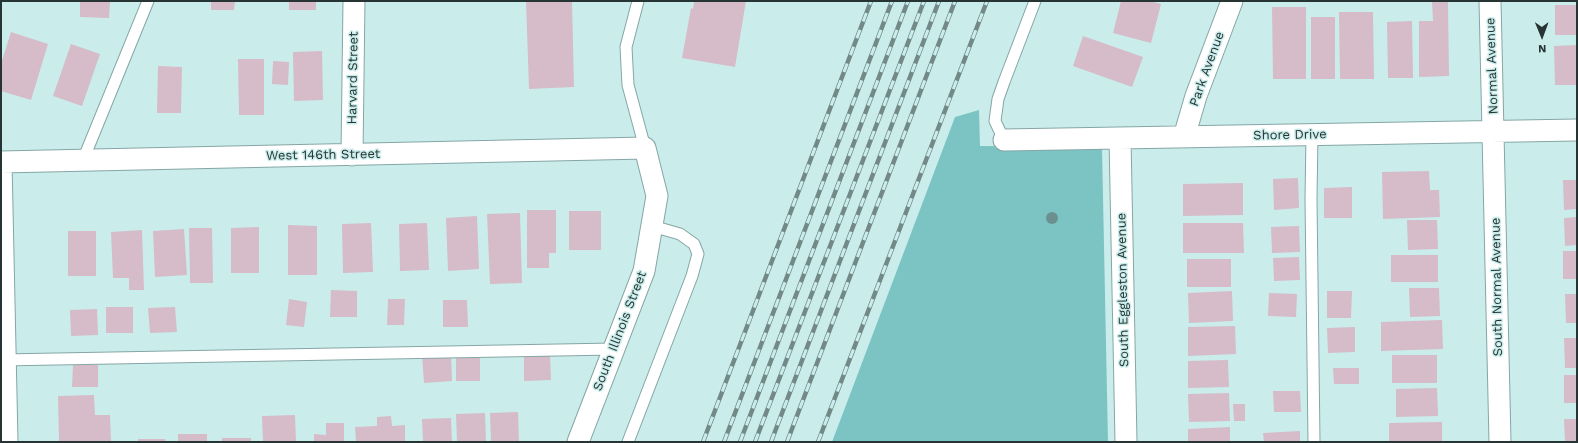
<!DOCTYPE html>
<html>
<head>
<meta charset="utf-8">
<style>
  body { margin:0 }
  #map { position:relative; width:1578px; height:443px; overflow:hidden; background:#caedec; font-family:"Work Sans",sans-serif }
  canvas { display:block }
  .frame { position:absolute; inset:0; border:2px solid #263433; pointer-events:none }
  .north { position:absolute; left:1522px; top:16px; width:40px; height:40px; -webkit-text-stroke:3px #caedec; paint-order:stroke; rotate:179deg; font-size:11px; font-weight:700; line-height:16px; text-align:center; color:#263433 }
  .north::after { content:''; display:block; margin:auto; width:14px; height:18px; background:#263433; clip-path:polygon(50% 0,100% 100%,50% 72%,0 100%) }
</style>
</head>
<body>
<div id="map">
<canvas width="1578" height="443"></canvas>
<div class="frame"></div>
<div class="north">N</div>
</div>
<script>
const context = document.querySelector('canvas').getContext('2d');
context.lineJoin = 'round';
function paint(path, color) {
  context.fillStyle = color;
  context.fill(path, 'evenodd');
}
function poly(rows) {
  const path = new Path2D();
  for (const r of rows) {
    path.moveTo(r[0], r[1]);
    for (let i = 2; i < r.length; i += 2) path.lineTo(r[i], r[i + 1]);
  }
  return path;
}
function stroke(path, color, width, dash) {
  context.strokeStyle = color;
  context.lineWidth = width;
  context.lineCap = dash ? 'butt' : 'round';
  context.setLineDash(dash || []);
  context.stroke(path);
}
function label(font, color, halo, rows, align = 'center') {
  context.font = font + ' "Work Sans",sans-serif';
  context.lineWidth = 3;
  context.setLineDash([]);
  context.textBaseline = 'middle';
  context.strokeStyle = halo;
  context.fillStyle = color;
  for (const [text, x, y, turn = 0] of rows) {
    context.save();
    context.translate(x, y);
    context.rotate((+turn || 0) * Math.PI / 180);
    context.textAlign = isNaN(turn) ? turn : align;
    if (halo) context.strokeText(text, 0, 0);
    context.fillText(text, 0, 0);
    context.restore();
  }
}
const green = poly([
  [979,110,980,146,1102,147,1108,442,832,442,955,117]
]);
const building = poly([
  [80,1,110,1,109,18,80,17],
  [211,1,235,1,234,10,211,10],
  [289,1,316,1,316,10,289,10],
  [526,1,572,1,574,87,529,89],
  [694,1,746,1,735,67,682,58,691,8,693,9],
  [1121,1,1150,1,1161,4,1151,43,1113,33],
  [1432,2,1448,2,1449,76,1419,77,1419,21,1433,21],
  [1555,5,1577,5,1577,35,1555,35],
  [1272,7,1306,7,1306,79,1273,79],
  [1339,12,1373,12,1374,79,1340,79],
  [1311,17,1335,17,1335,79,1311,79],
  [1412,21,1413,78,1388,78,1387,22],
  [11,32,48,44,31,100,1,91,1,64],
  [1083,36,1143,57,1132,87,1073,66],
  [71,44,100,54,82,106,53,96],
  [1577,45,1577,85,1555,85,1554,46],
  [322,51,323,100,294,101,293,52],
  [238,59,264,59,264,115,239,115],
  [273,61,289,62,288,85,272,84],
  [158,66,182,67,181,113,157,113],
  [1429,171,1430,190,1439,190,1440,217,1383,219,1382,172],
  [1298,178,1299,208,1274,210,1273,179],
  [1563,180,1577,180,1577,209,1564,210],
  [1243,183,1243,215,1183,216,1183,184],
  [1352,187,1352,218,1324,218,1324,188],
  [527,210,556,210,556,253,549,253,549,268,527,268],
  [569,211,601,211,601,250,569,250],
  [520,213,522,283,490,284,487,214],
  [477,216,479,269,448,271,446,218],
  [1577,217,1577,245,1565,246,1564,218],
  [1407,220,1437,220,1438,249,1408,250],
  [371,223,373,272,343,273,342,224],
  [427,223,429,270,400,271,399,224],
  [1183,223,1243,223,1244,253,1183,253],
  [288,225,317,226,317,275,288,275],
  [1299,226,1300,252,1272,253,1271,227],
  [259,227,259,273,231,273,231,228],
  [189,228,212,228,213,283,190,283],
  [184,229,187,275,155,277,153,231],
  [142,230,144,290,129,290,129,278,113,278,111,232],
  [68,231,96,231,96,276,68,276],
  [1563,251,1577,251,1577,279,1563,279],
  [1391,255,1438,255,1438,282,1391,282],
  [1299,257,1300,280,1274,281,1273,258],
  [1187,259,1231,259,1231,287,1187,287],
  [1409,288,1439,288,1440,316,1410,317],
  [331,290,357,291,357,317,330,317],
  [1232,291,1233,321,1189,323,1188,293],
  [1327,291,1352,291,1351,318,1327,318],
  [1269,293,1297,294,1296,317,1268,316],
  [1565,294,1577,294,1577,323,1566,323],
  [289,299,307,302,304,327,286,325],
  [388,299,405,299,404,325,387,325],
  [443,300,467,300,468,327,443,327],
  [106,307,133,307,133,333,106,333],
  [175,307,177,332,150,333,148,308],
  [97,309,98,335,71,336,70,310],
  [1442,320,1443,349,1381,351,1381,322],
  [1235,326,1236,354,1188,356,1188,327],
  [1355,327,1355,352,1328,353,1327,328],
  [1564,338,1577,338,1577,368,1565,368],
  [451,353,452,381,424,383,422,355],
  [456,354,480,354,480,381,456,381],
  [550,354,551,380,524,381,524,355],
  [1392,355,1437,355,1437,383,1392,383],
  [1228,360,1229,387,1188,388,1188,361],
  [73,365,98,365,98,387,72,387],
  [1333,368,1359,368,1359,384,1334,384],
  [1564,375,1577,375,1577,403,1564,403],
  [1437,388,1438,416,1396,417,1396,389],
  [1273,391,1300,391,1301,412,1274,412],
  [1229,393,1230,421,1189,422,1188,394],
  [94,395,95,415,110,415,111,442,59,442,58,396],
  [1233,404,1245,404,1245,421,1234,421],
  [518,412,519,442,491,442,490,413],
  [485,413,486,442,457,442,456,414],
  [295,415,296,442,263,442,262,416],
  [391,416,392,426,405,425,405,442,356,442,355,427,377,426,377,417],
  [451,418,452,442,423,442,422,419],
  [1564,419,1577,419,1577,442,1565,442],
  [1442,422,1442,442,1389,442,1389,423],
  [326,423,344,423,344,442,314,442,314,434,326,435],
  [1230,427,1230,442,1188,442,1188,429],
  [1300,431,1300,442,1264,442,1263,433],
  [178,434,207,434,207,442,178,442],
  [222,438,251,438,251,442,222,442],
  [138,439,165,439,166,442,138,442]
]);
const lane = poly([
  [638,1,626,47,628,85,645,148],
  [1312,135,1311,199,1314,442],
  [1004,140,995,121,998,99,1004,82,1035,1],
  [83,160,148,1],
  [1,360,614,349],
  [628,442,692,276,698,254,694,244,680,234,652,226]
]);
const street = poly([
  [1490,1,1500,442],
  [1184,137,1196,96,1232,1],
  [1120,138,1126,442],
  [1004,140,1577,130],
  [352,155,354,1],
  [1,162,645,148,657,196,644,271,578,442],
  [1,162,7,442]
]);
const rail = poly([
  [703,442,871,1],
  [724,442,892,1],
  [740,442,908,1],
  [755,442,924,1],
  [771,442,939,1],
  [787,442,955,1],
  [818,442,987,1]
]);
const trees = [
  [1052,218]
];
const streetNames = [
  ["Normal Avenue",1492,66,-92],
  ["Park Avenue",1207,69,-70],
  ["Harvard Street",353,78,-89],
  ["Shore Drive",1290,135,-1],
  ["West 146th Street",323,155,-1],
  ["South Normal Avenue",1497,287,-91],
  ["South Eggleston Avenue",1123,290,-91],
  ["South Illinois Street",620,331,-69]
];
paint(green, '#7cc4c3');
paint(building, '#d6bbc8');
stroke(lane, '#85a6a5', 13);
stroke(street, '#85a6a5', 23);
stroke(lane, '#fff', 11);
stroke(street, '#fff', 21);
stroke(rail, '#728988', 4.5);
stroke(rail, '#caedec', 3, [9]);
context.fillStyle = '#6c9090';
for (const [x, y] of trees) {
  context.beginPath();
  context.arc(x, y, 6, 0, 2 * Math.PI);
  context.fill();
}
label('13px', '#263433', '#caedec', streetNames);
</script>
</body>
</html>
